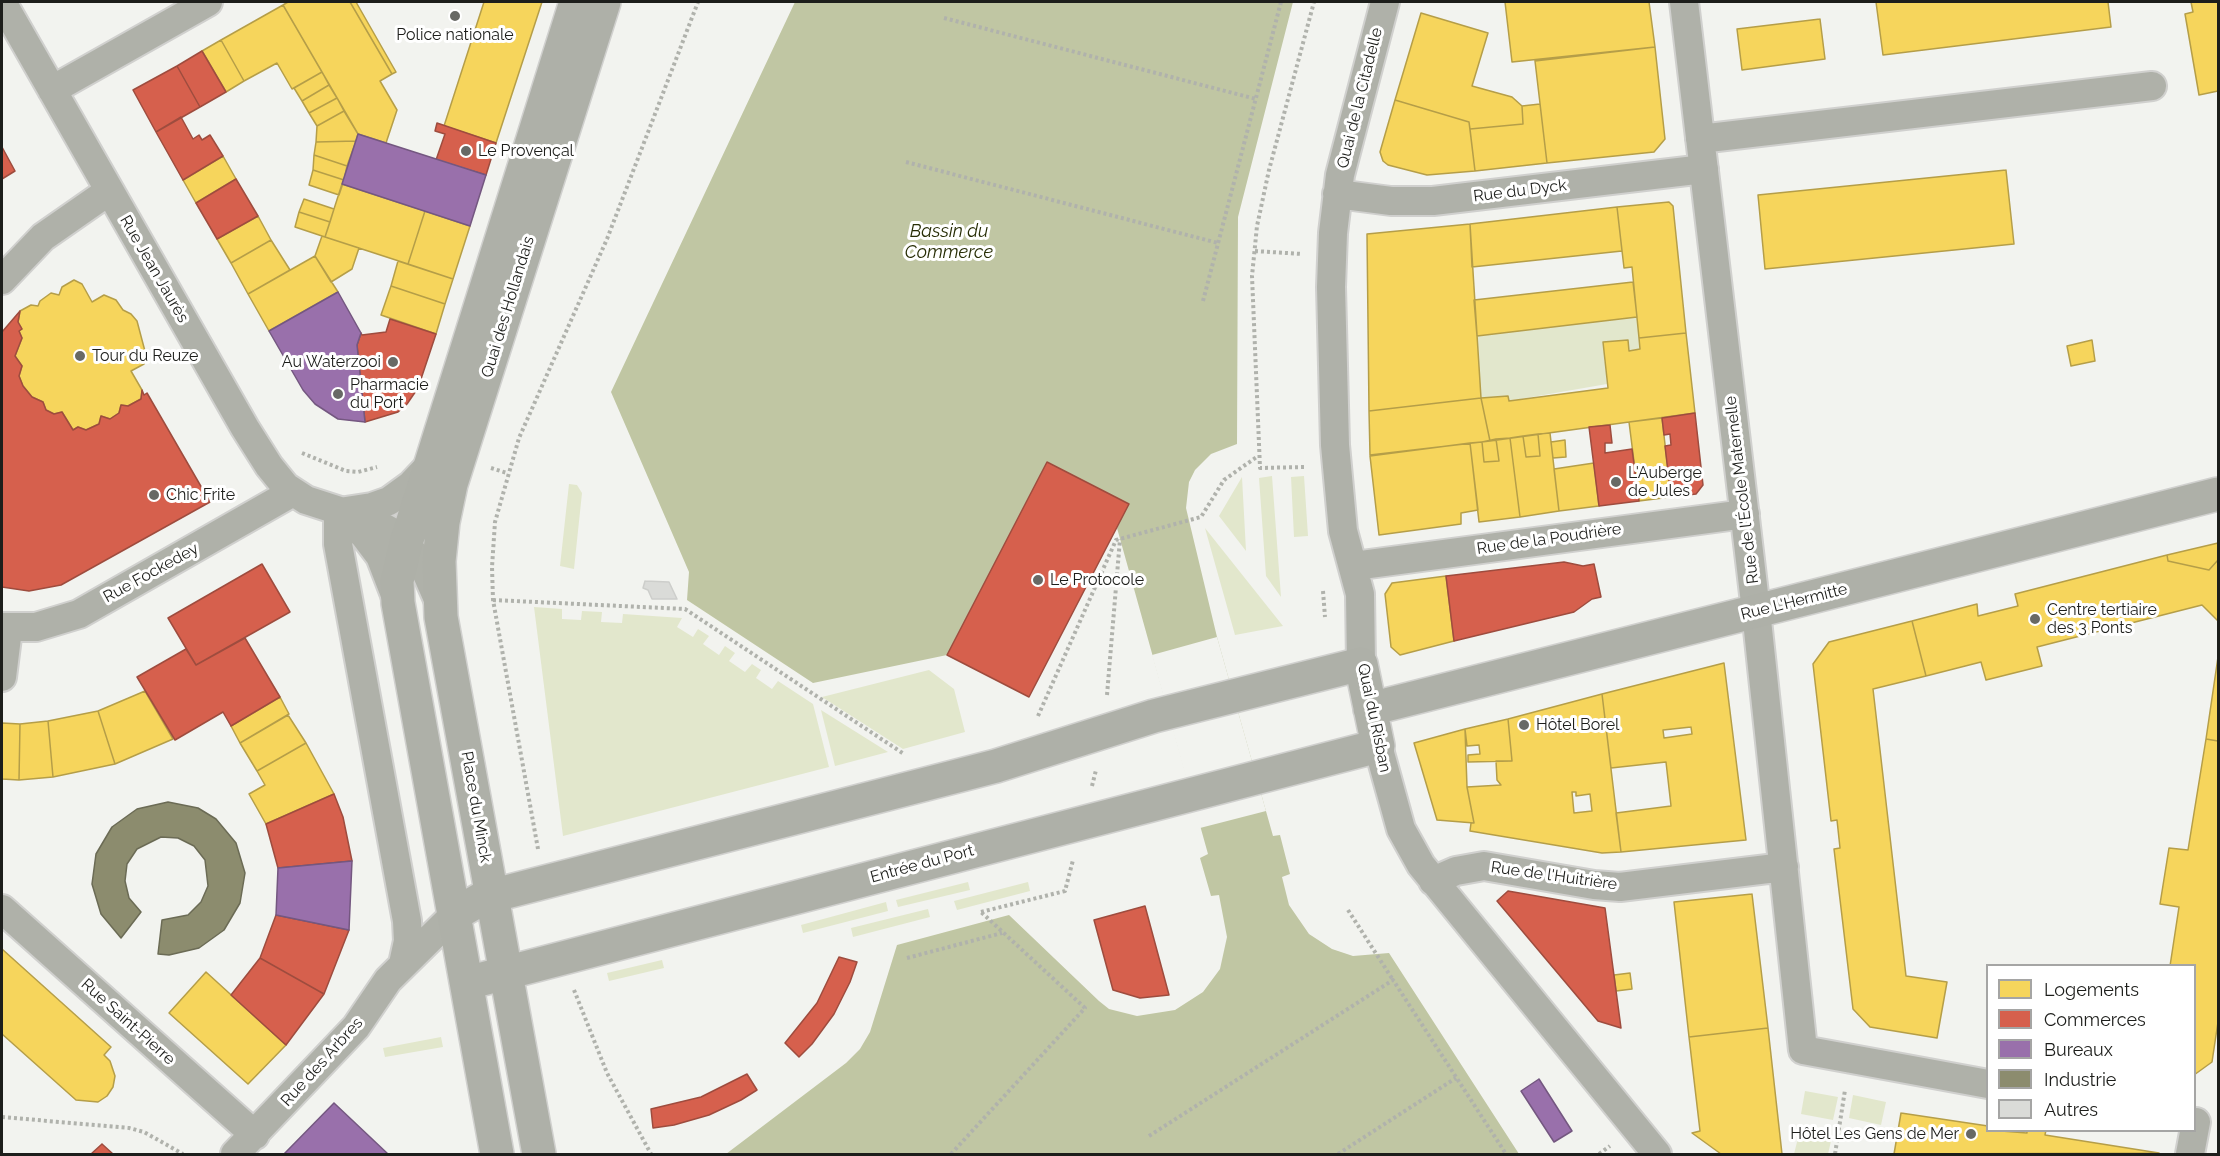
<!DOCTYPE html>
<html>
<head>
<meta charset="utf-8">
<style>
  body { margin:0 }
  #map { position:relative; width:2220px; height:1156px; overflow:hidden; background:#f2f3ef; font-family:Raleway,sans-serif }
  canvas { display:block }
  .frame { position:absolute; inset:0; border:3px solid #1d1e1b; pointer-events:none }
  .legend { position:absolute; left:1986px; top:964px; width:210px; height:168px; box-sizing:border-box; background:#fff; border:2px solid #a5a5a4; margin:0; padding:8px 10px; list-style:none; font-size:18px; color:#1d1e1b }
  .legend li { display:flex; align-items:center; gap:12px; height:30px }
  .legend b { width:30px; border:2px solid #a5a5a4 }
</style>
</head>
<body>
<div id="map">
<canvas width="2220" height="1156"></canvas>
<div class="frame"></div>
<ul class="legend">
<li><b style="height:16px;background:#f6d55c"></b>Logements</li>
<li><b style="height:16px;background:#d6604d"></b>Commerces</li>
<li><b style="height:16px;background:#9970ab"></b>Bureaux</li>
<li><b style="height:16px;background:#8c8c6e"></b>Industrie</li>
<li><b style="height:16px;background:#dadbd8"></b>Autres</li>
</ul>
</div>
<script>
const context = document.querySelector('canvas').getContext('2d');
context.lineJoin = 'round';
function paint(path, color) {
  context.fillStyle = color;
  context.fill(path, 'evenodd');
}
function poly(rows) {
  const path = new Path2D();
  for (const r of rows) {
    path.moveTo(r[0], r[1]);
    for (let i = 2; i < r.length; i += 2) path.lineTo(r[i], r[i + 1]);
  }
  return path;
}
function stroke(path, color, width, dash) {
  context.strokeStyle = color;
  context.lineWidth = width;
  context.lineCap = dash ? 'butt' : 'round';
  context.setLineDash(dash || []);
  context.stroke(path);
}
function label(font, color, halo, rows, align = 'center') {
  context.font = font + ' Raleway,sans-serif';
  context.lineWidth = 6;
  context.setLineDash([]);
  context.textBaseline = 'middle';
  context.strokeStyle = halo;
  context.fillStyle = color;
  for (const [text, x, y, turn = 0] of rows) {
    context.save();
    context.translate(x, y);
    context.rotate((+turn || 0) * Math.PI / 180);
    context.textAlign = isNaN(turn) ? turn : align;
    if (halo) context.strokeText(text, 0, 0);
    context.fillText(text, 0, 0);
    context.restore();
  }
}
const green = poly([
  [1637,317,1640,349,1629,351,1628,340,1603,342,1607,384,1509,401,1507,396,1481,398,1477,336],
  [1272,476,1281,597,1266,576,1259,478],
  [1304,476,1308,536,1294,537,1291,477],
  [1242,477,1246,551,1219,516],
  [569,484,577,485,582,493,574,569,560,566],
  [1205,528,1283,626,1235,635],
  [534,607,562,609,562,619,581,620,582,611,602,612,601,622,622,623,623,614,682,618,677,627,693,637,698,629,709,636,703,644,719,655,725,646,735,653,729,661,745,672,752,664,761,670,756,678,772,689,778,681,813,704,829,767,563,836],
  [929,670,954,689,965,732,903,749,822,697],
  [821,710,888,752,835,766],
  [968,882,970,890,898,907,896,900],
  [1028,882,1030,891,957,910,954,901],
  [886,902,888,911,803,933,801,925],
  [928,909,930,917,853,937,851,928],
  [662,960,664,968,609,981,607,973],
  [441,1037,443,1047,385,1057,383,1048],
  [1805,1091,1838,1097,1833,1120,1801,1114],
  [1853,1095,1886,1102,1881,1125,1849,1118],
  [1799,1134,1831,1141,1828,1154,1794,1154]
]);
const water = poly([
  [795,2,1293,2,1238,217,1237,444,1211,454,1195,470,1189,482,1186,508,1217,637,1273,836,1280,835,1290,874,1282,877,1289,905,1309,934,1332,949,1353,956,1389,953,1519,1154,726,1154,846,1063,860,1049,870,1032,897,945,1009,915,1099,1001,1109,1009,1137,1016,1175,1010,1203,992,1220,969,1227,937,1219,895,1211,896,1200,858,1208,854,1117,528,1128,504,1047,462,947,655,813,683,687,600,689,572,611,392]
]);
const pier = poly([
  [1217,637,1266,811,1200,828,1152,655]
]);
const homes = poly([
  [288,2,350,2,392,74,380,81,397,110,386,143,358,134,283,5,288,2],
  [350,2,356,2,396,72,392,74,350,2],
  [484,2,542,2,496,143,444,126,484,2],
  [1505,2,1649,2,1655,47,1512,62,1505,2],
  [1876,2,2108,2,2111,27,1883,55,1876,2],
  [2191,2,2218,2,2218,91,2199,95,2185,14,2193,12,2191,2],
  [283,5,322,72,292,89,277,63,244,81,221,40,283,5],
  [1421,13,1488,33,1472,86,1512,97,1522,106,1523,124,1470,129,1469,122,1395,100,1421,13],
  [1820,19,1825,59,1742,70,1737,29,1820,19],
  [221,40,244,81,226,92,202,51,221,40],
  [1655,47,1665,139,1654,152,1547,163,1535,61,1655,47],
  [322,72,329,85,302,101,294,88,322,72],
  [329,85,337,98,309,113,302,101,329,85],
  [337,98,344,111,317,126,309,113,337,98],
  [1395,100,1469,122,1475,171,1427,175,1388,165,1383,161,1380,152,1395,100],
  [1540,104,1547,163,1475,171,1470,129,1523,124,1522,106,1540,104],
  [344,111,358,134,356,141,316,142,317,126,344,111],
  [356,141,347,166,314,155,316,142,356,141],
  [314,155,347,166,344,180,313,170,314,155],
  [223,156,236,179,196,203,183,180,223,156],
  [313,170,344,180,339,195,309,185,313,170],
  [2006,170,2014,244,1765,269,1758,195,2006,170],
  [342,184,425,211,408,264,325,237,342,184],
  [304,199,334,209,330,222,299,212,304,199],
  [1669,202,1673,206,1686,333,1639,338,1632,267,1624,268,1617,207,1669,202],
  [1617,207,1622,251,1472,267,1470,224,1617,207],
  [425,211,470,226,453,279,408,264,425,211],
  [299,212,330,222,325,237,295,227,299,212],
  [258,216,271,240,231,263,217,239,258,216],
  [1470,224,1481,398,1369,411,1367,234,1470,224],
  [322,236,359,248,352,269,331,282,315,256,322,236],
  [271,240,290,270,248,294,231,263,271,240],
  [315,256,338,292,269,331,248,294,315,256],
  [398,261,453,279,445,304,391,286,398,261],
  [74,280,82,284,92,302,104,295,116,300,123,310,131,314,137,321,146,355,144,364,131,371,142,390,141,399,128,406,121,405,119,413,110,419,101,416,99,424,86,430,78,427,73,430,62,412,54,414,46,410,43,402,32,397,23,386,19,376,22,366,15,356,22,338,19,331,22,329,18,322,20,311,31,305,38,306,40,301,51,293,59,295,62,287,74,280],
  [1633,282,1637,317,1477,336,1474,300,1633,282],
  [391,286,445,304,436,334,381,315,391,286],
  [1686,333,1695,413,1490,441,1481,398,1508,396,1509,401,1608,388,1603,342,1628,340,1629,351,1640,349,1639,338,1686,333],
  [2092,340,2095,361,2071,366,2067,346,2092,340],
  [1481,398,1490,441,1370,455,1369,411,1481,398],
  [1662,418,1671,497,1639,501,1629,422,1662,418],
  [1550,433,1559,511,1520,517,1510,438,1523,436,1526,457,1540,456,1538,434,1550,433],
  [1538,434,1540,456,1526,457,1523,436,1538,434],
  [1510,438,1520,517,1479,522,1470,443,1482,442,1484,462,1499,461,1496,439,1510,438],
  [1496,439,1499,461,1484,462,1482,442,1496,439],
  [1565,440,1566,457,1553,458,1551,442,1565,440],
  [1470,443,1478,510,1461,513,1461,524,1379,535,1370,456,1470,443],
  [1594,463,1599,506,1559,511,1554,469,1594,463],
  [2218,543,2218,560,2209,570,2168,561,2167,555,2218,543],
  [2167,555,2168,561,2209,570,2218,560,2218,621,2202,605,2037,647,2042,666,1986,680,1981,662,1926,676,1912,621,1977,604,1978,616,2018,606,2015,594,2167,555],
  [1446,576,1454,641,1400,655,1391,647,1385,594,1392,583,1446,576],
  [1912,621,1926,676,1873,689,1906,976,1947,982,1937,1038,1870,1027,1853,1009,1834,849,1840,848,1837,820,1831,821,1813,664,1829,642,1912,621],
  [2218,657,2218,741,2206,739,2218,657],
  [1724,663,1746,840,1621,852,1616,813,1671,806,1666,762,1611,768,1602,694,1724,663],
  [1691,727,1692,734,1664,738,1663,730,1691,727],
  [145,691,173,739,115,764,98,711,145,691],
  [1602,694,1621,852,1602,853,1470,831,1471,823,1474,823,1467,787,1501,785,1497,780,1496,761,1512,761,1508,719,1602,694],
  [1572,792,1576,792,1576,796,1590,794,1592,811,1574,813,1572,792],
  [280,697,289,714,240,743,231,726,280,697],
  [98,711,115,764,53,777,48,721,98,711],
  [288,715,306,743,257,771,240,743,288,715],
  [1508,719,1512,761,1468,762,1468,755,1480,754,1479,745,1467,746,1465,729,1508,719],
  [48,721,53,777,19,780,20,724,48,721],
  [2,723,20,724,19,780,2,779,2,723],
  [1465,729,1467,787,1474,823,1437,820,1414,743,1465,729],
  [2206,739,2218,741,2218,1022,2212,1062,2194,1075,2194,966,2170,966,2179,907,2160,904,2169,848,2188,850,2206,739],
  [306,743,334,794,266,824,249,794,265,785,257,771,306,743],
  [1752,894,1768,1028,1689,1037,1674,902,1752,894],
  [2,949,111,1047,104,1055,110,1061,115,1076,113,1087,107,1096,98,1102,76,1100,2,1034,2,949],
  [206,972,286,1045,248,1084,169,1013,206,972],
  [1630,973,1632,989,1616,991,1614,975,1630,973],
  [1768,1028,1782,1154,1721,1154,1692,1133,1700,1131,1689,1037,1768,1028],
  [1901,1113,1988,1126,1988,1130,2027,1133,2027,1130,2046,1130,2045,1135,2159,1153,1894,1154,1901,1113]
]);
const shops = poly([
  [202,51,226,92,200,107,177,66,202,51],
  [177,66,200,107,156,132,133,90,177,66],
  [181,117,193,139,199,135,202,140,210,135,223,156,183,180,156,132,181,117],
  [437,123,496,143,486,175,436,160,445,134,435,131,437,123],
  [2,147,15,171,2,179,2,147],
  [236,179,258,216,217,239,196,203,236,179],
  [20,311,18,322,22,329,19,331,22,338,15,356,22,366,19,376,23,386,32,397,43,402,46,410,54,414,62,412,73,430,78,427,86,430,99,424,101,416,110,419,119,413,121,405,128,406,141,399,142,390,144,395,147,393,210,502,61,585,29,591,2,587,2,332,20,311],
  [390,319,436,334,418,388,407,404,398,412,365,422,357,345,361,333,362,335,386,332,390,319],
  [1695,413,1703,485,1696,494,1671,497,1665,446,1671,445,1670,434,1664,435,1662,418,1695,413],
  [1610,425,1612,443,1605,443,1605,453,1632,449,1639,501,1599,506,1589,427,1610,425],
  [1047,462,1129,504,1029,697,947,655,1047,462],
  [1564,562,1583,566,1594,564,1601,597,1592,599,1574,612,1454,641,1446,576,1564,562],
  [262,564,290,612,196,665,168,618,262,564],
  [245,638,280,697,231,726,223,712,175,740,137,677,186,649,196,665,245,638],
  [334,794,343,817,352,861,278,868,266,824,334,794],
  [1508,891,1605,908,1621,1028,1598,1021,1497,901,1508,891],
  [1145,906,1169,995,1140,998,1113,990,1094,920,1145,906],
  [276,915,349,930,324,994,260,958,276,915],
  [839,957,857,962,850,982,834,1014,812,1044,799,1057,785,1043,817,1003,839,957],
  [260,958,324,994,286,1045,231,995,260,958],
  [747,1074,757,1090,741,1100,709,1115,674,1125,653,1128,651,1109,701,1097,747,1074],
  [102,1144,113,1154,91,1154,102,1144]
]);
const offices = poly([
  [358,134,486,175,470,226,342,184,358,134],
  [338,292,361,333,357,345,365,422,338,419,315,404,303,390,269,331,338,292],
  [352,861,349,930,276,915,278,868,352,861],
  [1539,1079,1572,1131,1554,1142,1521,1091,1539,1079],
  [334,1103,388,1154,284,1154,334,1103]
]);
const industry = poly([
  [168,802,198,808,216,819,236,843,245,873,240,903,224,930,199,948,169,955,158,954,162,920,188,915,201,902,208,886,205,860,194,846,178,838,161,837,137,849,127,864,125,881,129,898,141,912,121,938,101,914,92,884,96,854,112,827,137,809,168,802]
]);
const building = poly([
  [645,581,669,582,677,599,652,599,648,590,643,588,645,581]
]);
const path = poly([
  [944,18,1256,99],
  [906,162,1218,243],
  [1255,251,1302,254],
  [1203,301,1281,2],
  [302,453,346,471,358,472,377,467],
  [1304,467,1260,468,1252,276,1257,226,1269,170,1314,2],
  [491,468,507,473],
  [1323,591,1325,617],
  [493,600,685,609,904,754],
  [1107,695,1120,539],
  [1038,716,1116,540,1201,517,1224,480,1258,456],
  [1092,786,1096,770],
  [538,849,493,600,492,567,495,522,519,438,607,239,698,2],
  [1348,910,1393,980],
  [981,912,1065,891,1073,860],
  [907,958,1002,933],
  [574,990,607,1073,651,1154],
  [2,1117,129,1128,144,1132,183,1154],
  [1149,1136,1393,980,1506,1154],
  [951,1154,1085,1008,981,912],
  [1338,1154,1456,1078],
  [1599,1154,1610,1146],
  [1835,1154,1845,1090]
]);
const street = poly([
  [2,2,245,428,269,466,286,487,306,500,374,522,399,536,423,565,437,597],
  [1684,2,1756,611,1803,1050,1988,1084],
  [52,90,208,2],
  [1700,139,2152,86],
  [1337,194,1391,201,1433,201,1704,169],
  [2,280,43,237,109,191],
  [346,511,372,507,389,501,411,485,430,465],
  [338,512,338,544,407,921,408,941,403,964],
  [342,515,364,535,380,556,397,600],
  [1354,566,1745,514],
  [2,627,36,627,79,614,293,492],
  [1361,664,1360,594,1343,531,1335,445,1331,287,1333,233,1340,175,1385,2],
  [2,677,8,629],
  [1378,746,1401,829,1421,865,1657,1154],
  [1433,881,1456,871,1484,866,1594,885,1620,887,1784,867],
  [2,909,255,1135],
  [235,1154,356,1027,388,980,455,914],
  [2190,1154,2196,1122]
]);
const secondary = poly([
  [1370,709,2218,494],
  [455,914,483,898,996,766,1154,716,1361,664,1378,746,467,983],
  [497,1154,398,603,397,581,406,543,576,2],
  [539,1154,441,617,439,561,443,522,451,484,604,2]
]);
const markers = [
  [455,16,6,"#686965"],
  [466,151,6,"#686965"],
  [80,356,6,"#686965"],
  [393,362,6,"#686965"],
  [338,394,6,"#686965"],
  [1616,482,6,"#686965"],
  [154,495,6,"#686965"],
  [1038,580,6,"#686965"],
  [2035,619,6,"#686965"],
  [1524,725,6,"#686965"],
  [1971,1134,6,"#686965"]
];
const poiNames = [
  ["Police nationale",455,35,"center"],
  ["Le Provençal",478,151],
  ["Tour du Reuze",92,356],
  ["Au Waterzooi",381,362,"right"],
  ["Pharmacie",350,385],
  ["du Port",350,403],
  ["L'Auberge",1628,473],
  ["de Jules",1628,491],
  ["Chic Frite",166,495],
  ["Le Protocole",1050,580],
  ["Centre tertiaire",2047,610],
  ["des 3 Ponts",2047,628],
  ["Hôtel Borel",1536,725],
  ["Hôtel Les Gens de Mer",1959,1134,"right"]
];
const streetNames = [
  ["Quai de la Citadelle",1360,98,-76],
  ["Rue du Dyck",1520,191,-7],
  ["Rue Jean Jaurès",154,269,60],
  ["Quai des Hollandais",508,307,-73],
  ["Rue de l'École Maternelle",1742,490,-97],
  ["Rue de la Poudrière",1549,539,-8],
  ["Rue Fockedey",151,573,-29],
  ["Rue L'Hermitte",1794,602,-14],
  ["Quai du Risban",1374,718,78],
  ["Place du Minck",476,807,80],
  ["Entrée du Port",922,864,-15],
  ["Rue de l'Huitrière",1554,876,8],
  ["Rue Saint-Pierre",128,1022,42],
  ["Rue des Arbres",322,1062,-48]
];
const waterNames = [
  ["Bassin du",949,232],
  ["Commerce",949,253]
];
paint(green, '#e2e7cc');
paint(water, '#c0c6a3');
paint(pier, '#f2f3ef');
paint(homes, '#f6d55c');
stroke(homes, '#b59e48', 1.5);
paint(shops, '#d6604d');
stroke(shops, '#9e4c3e', 1.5);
paint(offices, '#9970ab');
stroke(offices, '#745780', 1.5);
paint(industry, '#8c8c6e');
stroke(industry, '#6b6b55', 1.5);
paint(building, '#dadbd8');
stroke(building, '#cdcecb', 1.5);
stroke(street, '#d0d0ce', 32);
stroke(secondary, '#d0d0ce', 36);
stroke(path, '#b0b2ac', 4, [3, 3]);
stroke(street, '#afb1a9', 28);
stroke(secondary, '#aeb0a8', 33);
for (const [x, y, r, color] of markers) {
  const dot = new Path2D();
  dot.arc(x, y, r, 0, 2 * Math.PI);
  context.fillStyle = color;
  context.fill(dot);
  stroke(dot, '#fff', 2);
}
label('16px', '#1d1e1b', '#fff', poiNames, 'left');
label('16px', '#1d1e1b', '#fff', streetNames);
label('italic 18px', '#272d05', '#fff', waterNames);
</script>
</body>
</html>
